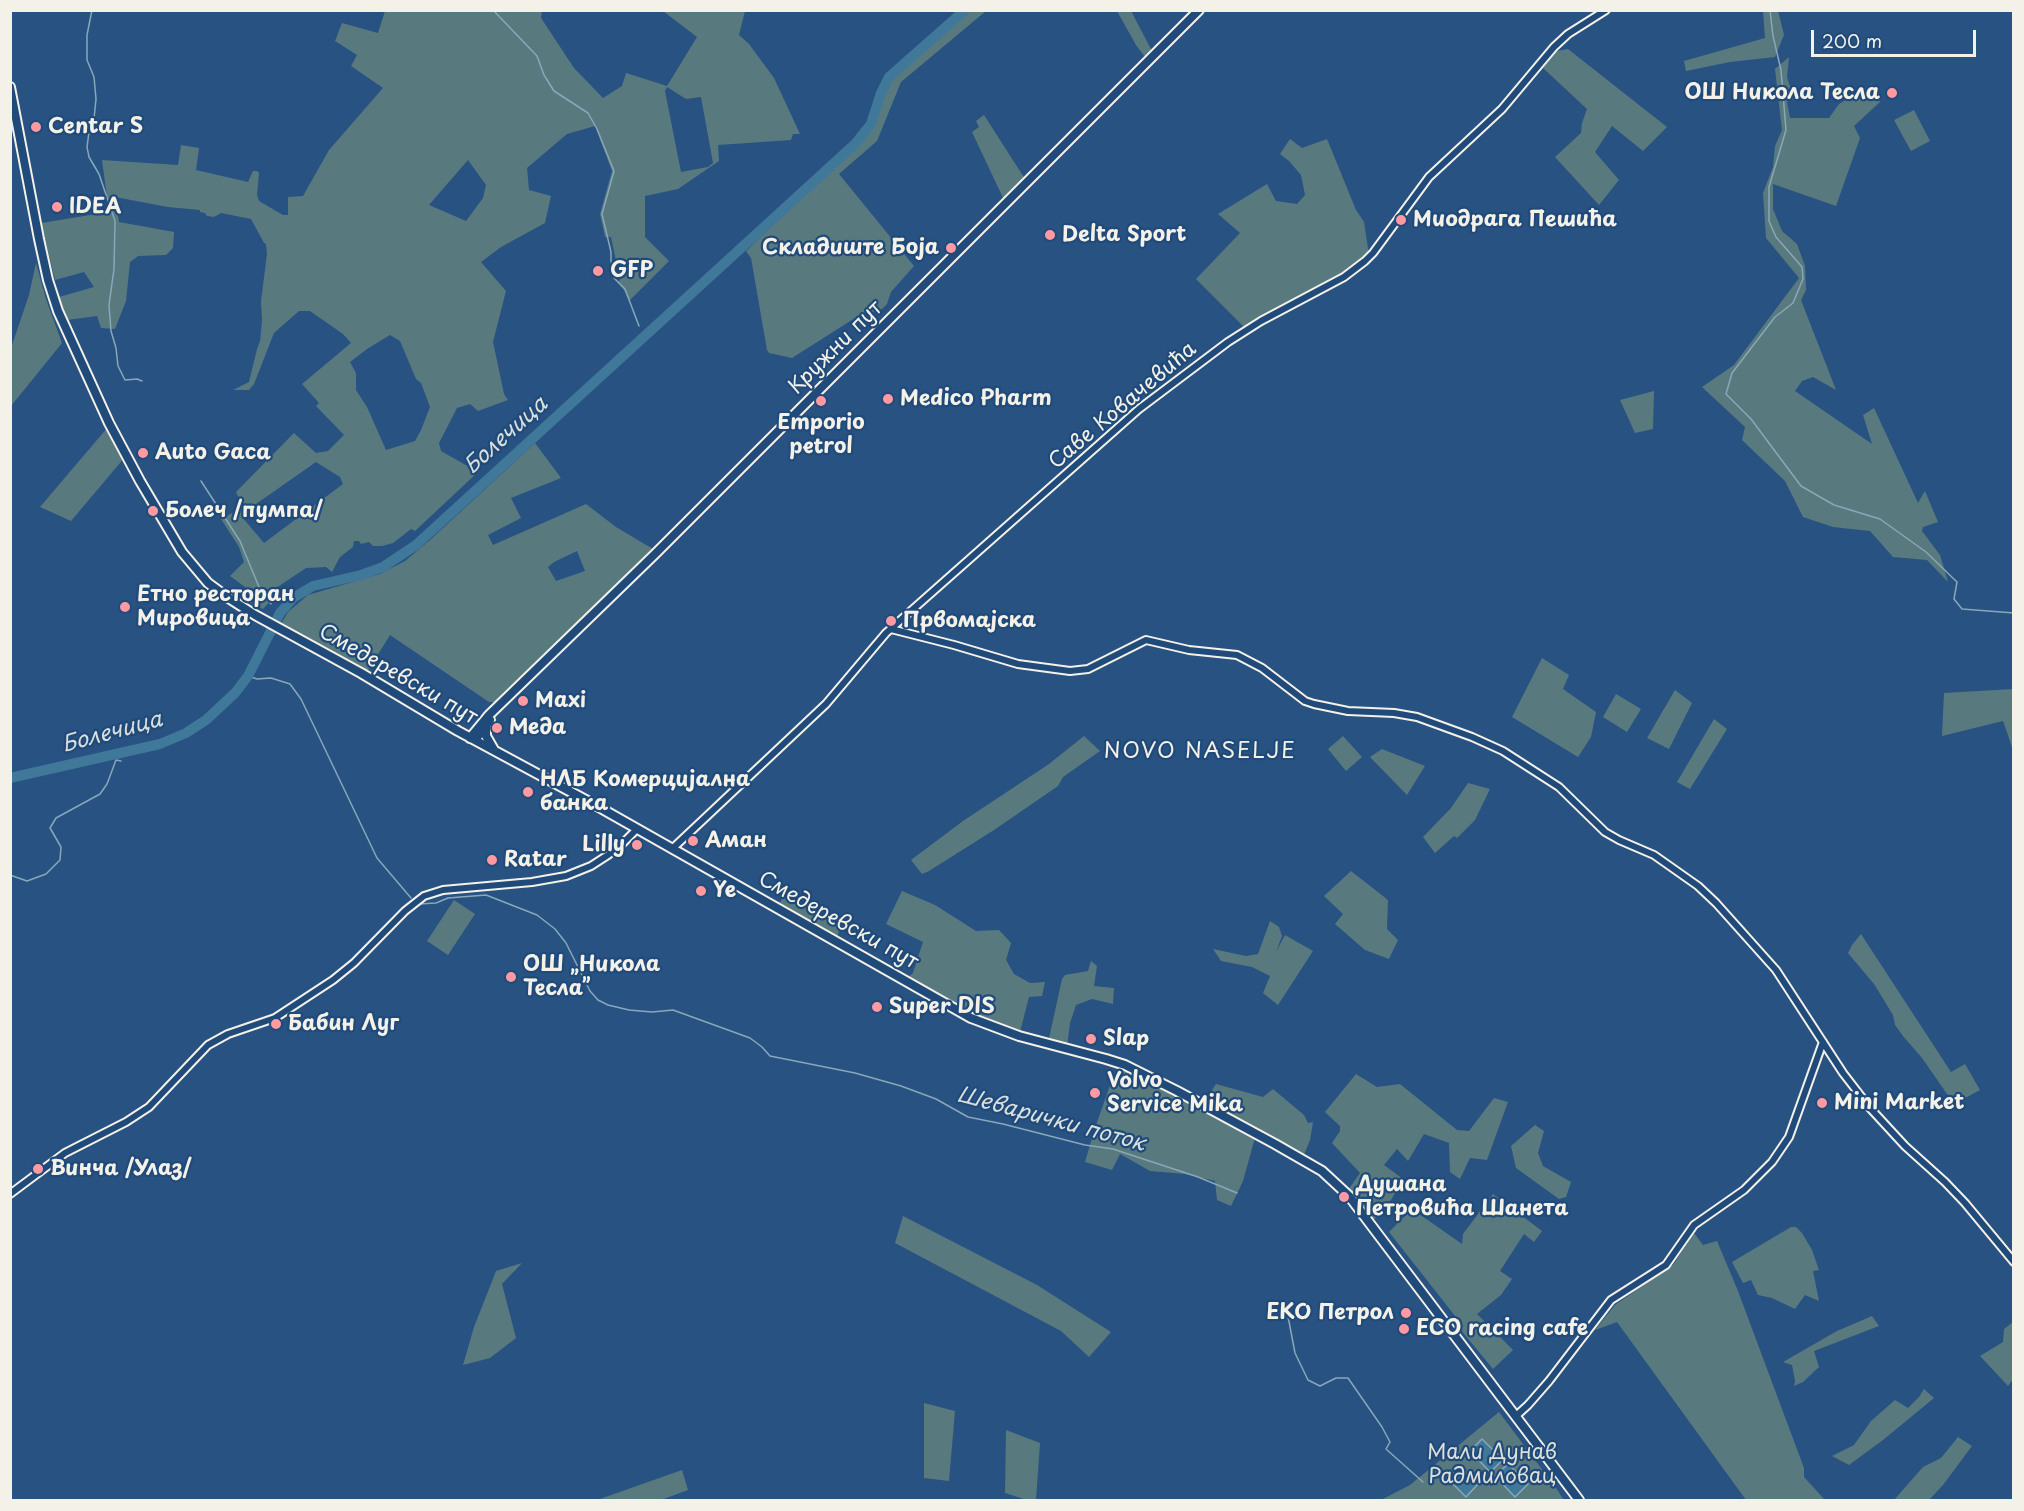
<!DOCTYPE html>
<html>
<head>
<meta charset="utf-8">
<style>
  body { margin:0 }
  #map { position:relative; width:2024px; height:1511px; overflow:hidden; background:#285282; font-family:"Playpen Sans",sans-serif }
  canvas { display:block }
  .frame { position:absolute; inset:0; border:12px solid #f4f1e8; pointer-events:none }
  .scale { position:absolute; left:1811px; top:30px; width:165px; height:27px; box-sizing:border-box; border:3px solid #f4f1e8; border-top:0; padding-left:8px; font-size:18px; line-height:21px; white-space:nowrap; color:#f4f1e8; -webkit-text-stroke:4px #1f4a7a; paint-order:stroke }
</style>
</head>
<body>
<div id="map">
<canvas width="2024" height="1511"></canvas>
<div class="frame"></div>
<div class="scale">200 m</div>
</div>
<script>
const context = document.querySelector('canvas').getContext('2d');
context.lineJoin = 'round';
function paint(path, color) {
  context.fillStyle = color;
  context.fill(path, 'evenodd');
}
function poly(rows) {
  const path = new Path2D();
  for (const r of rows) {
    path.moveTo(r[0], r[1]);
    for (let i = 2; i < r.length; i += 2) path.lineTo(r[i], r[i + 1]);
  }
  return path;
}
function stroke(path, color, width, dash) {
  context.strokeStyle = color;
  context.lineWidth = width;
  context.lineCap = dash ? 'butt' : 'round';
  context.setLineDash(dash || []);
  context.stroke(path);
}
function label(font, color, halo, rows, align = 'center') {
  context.font = font + ' "Playpen Sans",sans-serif';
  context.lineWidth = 4.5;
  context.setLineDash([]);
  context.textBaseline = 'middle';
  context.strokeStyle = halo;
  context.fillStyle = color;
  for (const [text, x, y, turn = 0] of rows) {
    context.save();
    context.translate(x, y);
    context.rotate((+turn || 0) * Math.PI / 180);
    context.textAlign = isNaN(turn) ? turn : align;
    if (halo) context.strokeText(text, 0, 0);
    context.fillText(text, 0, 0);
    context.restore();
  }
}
const green = poly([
  [385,11,542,11,541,18,574,68,603,98,622,86,626,73,667,86,697,37,663,11,745,11,739,35,749,44,774,78,800,134,793,134,791,140,718,145,719,161,678,189,645,196,645,237,669,261,629,301,624,290,617,282,620,280,611,237,605,237,600,214,612,171,595,126,567,134,527,168,529,190,551,196,545,223,501,247,481,262,506,291,493,342,504,394,508,400,478,411,470,404,457,408,439,443,441,451,478,472,415,531,411,529,393,543,382,546,373,546,369,542,361,544,359,541,354,541,353,547,340,557,332,572,326,567,306,568,270,592,273,598,263,609,251,603,250,600,253,593,230,576,244,562,239,547,221,519,243,507,236,492,294,433,316,453,328,451,344,435,316,406,319,403,302,384,351,343,343,334,310,311,299,311,274,333,254,384,249,390,233,390,249,382,257,349,260,341,262,321,261,301,267,254,266,244,264,243,251,219,221,213,214,217,207,216,205,213,200,212,200,210,168,207,115,197,119,222,174,232,173,248,166,255,138,256,130,262,126,301,115,329,101,328,97,316,67,320,59,297,94,287,84,272,55,280,41,223,109,212,102,160,178,165,181,145,199,148,196,170,248,182,253,171,257,171,259,173,257,195,259,201,283,215,288,215,288,197,303,196,329,150,383,88,351,66,357,55,335,41,342,23,378,33],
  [667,87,686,99,701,97,713,163,708,167,681,172,665,91],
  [468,160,486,185,483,198,466,221,429,205],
  [390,335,400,341,416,379,421,383,430,407,421,430,415,441,386,450,367,407,356,390,356,373,350,362,367,349],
  [316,462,340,477,343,484,264,543,242,517,256,504],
  [970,11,986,11,901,82,877,141,839,174,914,266,891,292,887,304,882,309,855,318,792,358,769,353,767,350,751,258,746,251,866,136,873,125,887,86,901,68],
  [1117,11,1131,11,1152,51,1145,57,1136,45],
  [1763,11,1778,11,1784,35,1775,57,1730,62,1686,71,1684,61,1765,38],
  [1568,49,1667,127,1643,151,1612,126,1595,152,1619,180,1599,205,1555,157,1581,133,1582,123,1587,109,1543,68,1557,51],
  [1789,57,1787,77,1794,99,1787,102,1790,118,1829,118,1839,104,1872,84,1880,102,1854,126,1860,138,1836,206,1773,184,1773,209,1782,231,1797,244,1805,266,1806,290,1801,300,1836,390,1813,377,1802,381,1795,391,1872,444,1863,415,1874,408,1918,503,1925,491,1938,522,1923,527,1922,531,1940,555,1948,582,1927,560,1893,557,1870,531,1833,527,1803,517,1785,481,1742,440,1745,427,1702,387,1734,365,1799,278,1766,238,1763,193,1773,167,1775,146,1782,130,1775,69],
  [1914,110,1930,141,1911,151,1894,120],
  [984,115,1025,179,1004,200,972,132,979,127,976,121],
  [1290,139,1302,148,1327,139,1356,210,1364,222,1369,255,1347,272,1246,329,1196,279,1240,233,1218,214,1267,184,1276,201,1297,204,1305,195,1301,175,1289,161,1280,154],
  [36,263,46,299,62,343,11,406,11,348,29,295],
  [1654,391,1653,429,1635,433,1620,400],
  [108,427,125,457,71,521,40,507],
  [535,443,561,478,511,498,521,518,488,535,493,545,586,504,616,527,653,549,497,702,489,702,390,635,367,672,281,624,288,612,308,595,380,574,405,561,430,540],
  [577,551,585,571,556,581,548,567,554,562],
  [1542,658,1569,675,1563,689,1596,712,1591,737,1578,757,1512,717],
  [2013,689,2013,750,2003,721,1942,736,1944,693],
  [1675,690,1692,703,1669,749,1647,738],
  [1616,694,1641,709,1627,732,1603,717],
  [1714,719,1727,729,1690,789,1677,782],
  [1084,736,1100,751,1063,777,1058,786,994,830,929,871,922,874,911,860,963,821,1049,764],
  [1343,736,1362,757,1346,771,1328,749],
  [1382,749,1425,766,1407,795,1370,757],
  [1468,783,1490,789,1475,820,1457,838,1454,836,1435,853,1423,837,1451,808],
  [1351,871,1388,900,1387,929,1398,940,1389,959,1365,950,1335,924,1343,914,1324,896],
  [902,891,935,905,976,931,999,930,1011,943,1006,960,1014,974,1030,983,1045,982,1042,996,1029,997,1019,1036,996,1028,905,980,913,973,923,942,886,924],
  [785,894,841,926,837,937,779,904],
  [454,900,475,914,448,955,427,941],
  [1270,921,1279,927,1282,936,1276,952,1285,935,1313,951,1278,1005,1263,993,1270,976,1252,967,1221,961,1213,949,1246,956,1258,954],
  [1861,934,1951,1072,1965,1064,1980,1090,1954,1104,1922,1058,1903,1036,1895,1025,1893,1015,1874,984,1848,953,1852,945],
  [1091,961,1097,966,1094,986,1114,988,1113,1004,1092,999,1076,1005,1070,1023,1067,1048,1048,1043,1062,979,1065,975,1088,971],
  [1125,1065,1203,1104,1216,1084,1263,1097,1273,1089,1304,1115,1308,1123,1313,1122,1310,1140,1306,1150,1302,1159,1256,1134,1243,1181,1231,1206,1217,1200,1215,1181,1185,1174,1150,1171,1120,1154,1112,1170,1085,1162,1095,1128,1114,1074],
  [1356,1074,1377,1087,1400,1084,1457,1130,1469,1131,1494,1098,1508,1102,1487,1160,1470,1158,1460,1179,1450,1172,1449,1143,1424,1134,1408,1161,1397,1149,1384,1165,1403,1179,1391,1200,1370,1224,1346,1193,1360,1173,1332,1143,1340,1131,1340,1126,1325,1112],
  [1535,1125,1544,1131,1538,1153,1543,1166,1571,1182,1566,1197,1559,1199,1516,1168,1511,1146],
  [1493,1194,1542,1231,1534,1242,1524,1234,1500,1271,1512,1279,1501,1295,1477,1314,1513,1350,1493,1369,1460,1329,1463,1326,1389,1232,1412,1209,1462,1244,1463,1234],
  [903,1216,1037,1285,1111,1332,1089,1357,1061,1331,895,1243],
  [1791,1227,1796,1227,1802,1233,1812,1250,1819,1270,1813,1271,1819,1301,1805,1295,1795,1309,1772,1298,1758,1295,1751,1280,1743,1283,1732,1262],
  [1694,1233,1703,1245,1717,1241,1738,1291,1804,1468,1804,1477,1825,1500,1746,1500,1617,1322,1595,1330,1615,1305,1673,1265],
  [522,1263,502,1284,516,1338,490,1358,463,1365,474,1327,496,1271],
  [1872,1316,1879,1326,1814,1351,1819,1367,1803,1382,1794,1386,1795,1381,1792,1365,1783,1362,1837,1331],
  [2013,1322,2013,1379,2008,1386,1980,1356,2003,1342,2004,1329],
  [1924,1389,1934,1398,1883,1440,1849,1465,1832,1456,1854,1445,1871,1421,1895,1400,1908,1408,1919,1397],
  [924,1403,955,1411,949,1481,924,1478],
  [1499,1412,1556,1488,1564,1500,1381,1500,1410,1485],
  [1006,1430,1040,1443,1036,1500,1027,1500,1005,1493],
  [1958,1437,1972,1446,1943,1485,1929,1500,1894,1500,1923,1467,1941,1458],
  [682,1470,688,1490,661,1500,597,1500]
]);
const water = poly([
  [1482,1439,1503,1460,1490,1472,1470,1451,1482,1439],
  [1508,1464,1528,1484,1515,1497,1495,1476,1508,1464],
  [1458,1465,1478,1484,1466,1497,1446,1477,1458,1465]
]);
const stream = poly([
  [92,10,87,35,87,60,94,77,96,99,94,119,89,132,87,147,89,157,99,174,115,221,114,269,109,305,111,331,116,348,118,366,125,380,137,379,142,381],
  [493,10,537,56,544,75,554,91,588,113,597,129,614,171,602,214,611,252,611,261,614,278,625,289,639,326],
  [1770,10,1773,36,1781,70,1786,130,1769,187,1769,221,1776,237,1802,267,1803,279,1793,303,1775,317,1732,373,1726,394,1751,419,1801,486,1834,505,1880,519,1926,552,1957,582,1954,599,1962,609,2014,613],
  [201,481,240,541,259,587,271,604],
  [277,610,280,613],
  [248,676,257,679,271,678,290,684,301,699,377,858,411,898],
  [10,875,27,881,46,874,60,860,61,847,50,828,56,818,100,794,107,784,116,760,121,761],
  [419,904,436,903,448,898,486,895,537,915,555,929,566,943,590,991,598,1000,608,1005,629,1010,652,1012,673,1010,750,1038,762,1047,770,1056,855,1073,901,1086,936,1099,968,1117,1003,1124,1085,1145,1113,1149,1198,1177,1237,1193],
  [1286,1306,1295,1353,1308,1380,1320,1386,1336,1378,1348,1378,1382,1427,1390,1442,1386,1449,1423,1482]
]);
const river = poly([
  [10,778,160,744,186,733,206,720,235,693,248,676,280,613,293,598,313,586,361,575,383,567,416,545,855,144,871,124,881,93,889,77,965,10]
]);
const minor = poly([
  [891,629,954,645,1018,664,1070,671,1088,669,1146,640,1189,650,1237,655,1262,668,1305,701,1314,704,1348,711,1394,713,1417,717,1472,737,1503,751,1559,787,1605,832,1619,840,1654,855,1698,886,1716,903,1776,970,1843,1073,1870,1108,1905,1146,1945,1182,1965,1203,2014,1262],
  [672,849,826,704,886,633,1139,409,1228,342,1261,321,1344,277,1365,261,1373,253,1429,177,1502,109,1554,47,1568,34,1606,10],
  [10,1194,65,1153,126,1122,149,1107,208,1045,228,1034,275,1018,333,980,354,963,405,911,424,896,443,890,532,882,566,876,591,866,608,855,623,843,637,829],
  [1516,1416,1528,1405,1549,1381,1611,1300,1666,1265,1694,1225,1744,1190,1772,1162,1789,1137,1823,1042]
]);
const major = poly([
  [10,87,39,239,48,280,58,311,109,423,140,481,182,552,208,583,227,597,255,615,361,673,458,731,597,806,971,1018,1019,1036,1106,1059,1125,1065,1177,1091,1275,1144,1322,1171,1349,1196,1579,1500],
  [486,726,486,736,494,750],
  [470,738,489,715,655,554,1199,10],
  [475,740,490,720]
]);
const markers = [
  [1892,93,6,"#ff9aa2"],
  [36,127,6,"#ff9aa2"],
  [57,207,6,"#ff9aa2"],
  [1401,220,6,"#ff9aa2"],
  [1050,235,6,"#ff9aa2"],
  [951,248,6,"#ff9aa2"],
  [598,271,6,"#ff9aa2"],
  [888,399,6,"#ff9aa2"],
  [821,401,6,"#ff9aa2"],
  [143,453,6,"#ff9aa2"],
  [153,511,6,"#ff9aa2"],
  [125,607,6,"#ff9aa2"],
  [891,621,6,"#ff9aa2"],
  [523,701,6,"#ff9aa2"],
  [497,728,6,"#ff9aa2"],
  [528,792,6,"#ff9aa2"],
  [693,841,6,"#ff9aa2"],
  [637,845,6,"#ff9aa2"],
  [492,860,6,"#ff9aa2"],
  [701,891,6,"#ff9aa2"],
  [511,977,6,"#ff9aa2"],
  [877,1007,6,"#ff9aa2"],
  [276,1024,6,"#ff9aa2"],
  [1091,1039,6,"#ff9aa2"],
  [1095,1093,6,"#ff9aa2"],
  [1822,1103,6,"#ff9aa2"],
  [38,1169,6,"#ff9aa2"],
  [1344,1197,6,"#ff9aa2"],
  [1406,1313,6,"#ff9aa2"],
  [1404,1329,6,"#ff9aa2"]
];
const poiNames = [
  ["ОШ Никола Тесла",1880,93,"right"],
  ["Centar S",48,127],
  ["IDEA",69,207],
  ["Миодрага Пешића",1413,220],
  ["Delta Sport",1062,235],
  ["Складиште Боја",939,248,"right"],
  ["GFP",610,271],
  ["Medico Pharm",900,399],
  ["Emporio",821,423,"center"],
  ["petrol",821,447,"center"],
  ["Auto Gaca",155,453],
  ["Болеч /пумпа/",165,511],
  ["Етно ресторан",137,595],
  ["Мировица",137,619],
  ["Првомајска",903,621],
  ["Maxi",535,701],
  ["Меда",509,728],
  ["НЛБ Комерцијална",540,780],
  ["банка",540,804],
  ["Аман",705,841],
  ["Lilly",625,845,"right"],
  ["Ratar",504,860],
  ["Ye",713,891],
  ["ОШ „Никола",523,965],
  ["Тесла”",523,989],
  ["Super DIS",889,1007],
  ["Бабин Луг",288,1024],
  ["Slap",1103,1039],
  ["Volvo",1107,1081],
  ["Service Mika",1107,1105],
  ["Mini Market",1834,1103],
  ["Винча /Улаз/",50,1169],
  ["Душана",1356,1185],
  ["Петровића Шанета",1356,1209],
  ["ЕКО Петрол",1394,1313,"right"],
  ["ECO racing cafe",1416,1329]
];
const streetNames = [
  ["Кружни пут",836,348,-45],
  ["Саве Ковачевића",1123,406,-40],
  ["Смедеревски пут",398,675,30],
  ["Смедеревски пут",838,921,29]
];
const parkNames = [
  ["Мали Дунав",1492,1453],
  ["Радмиловац",1492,1477]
];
const waterNames = [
  ["Болечица",506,436,-42],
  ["Болечица",112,733,-15],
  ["Шеварички поток",1051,1120,15]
];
const neighbourhoodNames = [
  ["NOVO NASELJE",1200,752]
];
paint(green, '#587a7f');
paint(water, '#40789a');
stroke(water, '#88a8b9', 1.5);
stroke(stream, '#88a8b9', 1.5);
stroke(river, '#40789a', 10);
stroke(minor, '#f4f1e8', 10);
stroke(major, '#f4f1e8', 12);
stroke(minor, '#1f4a7a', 6);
stroke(major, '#1f4a7a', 8);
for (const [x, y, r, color] of markers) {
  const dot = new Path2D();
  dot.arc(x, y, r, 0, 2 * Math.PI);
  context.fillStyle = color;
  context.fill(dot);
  stroke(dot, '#1f4a7a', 2);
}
label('bold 21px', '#f4f1e8', '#1f4a7a', poiNames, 'left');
label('21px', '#f4f1e8', '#1f4a7a', streetNames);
label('21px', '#dddfd8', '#1f4a7a', parkNames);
label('italic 22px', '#d9dfdc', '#1f4a7a', waterNames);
context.letterSpacing = '1.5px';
label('22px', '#f4f1e8', '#1f4a7a', neighbourhoodNames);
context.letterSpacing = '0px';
</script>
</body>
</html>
